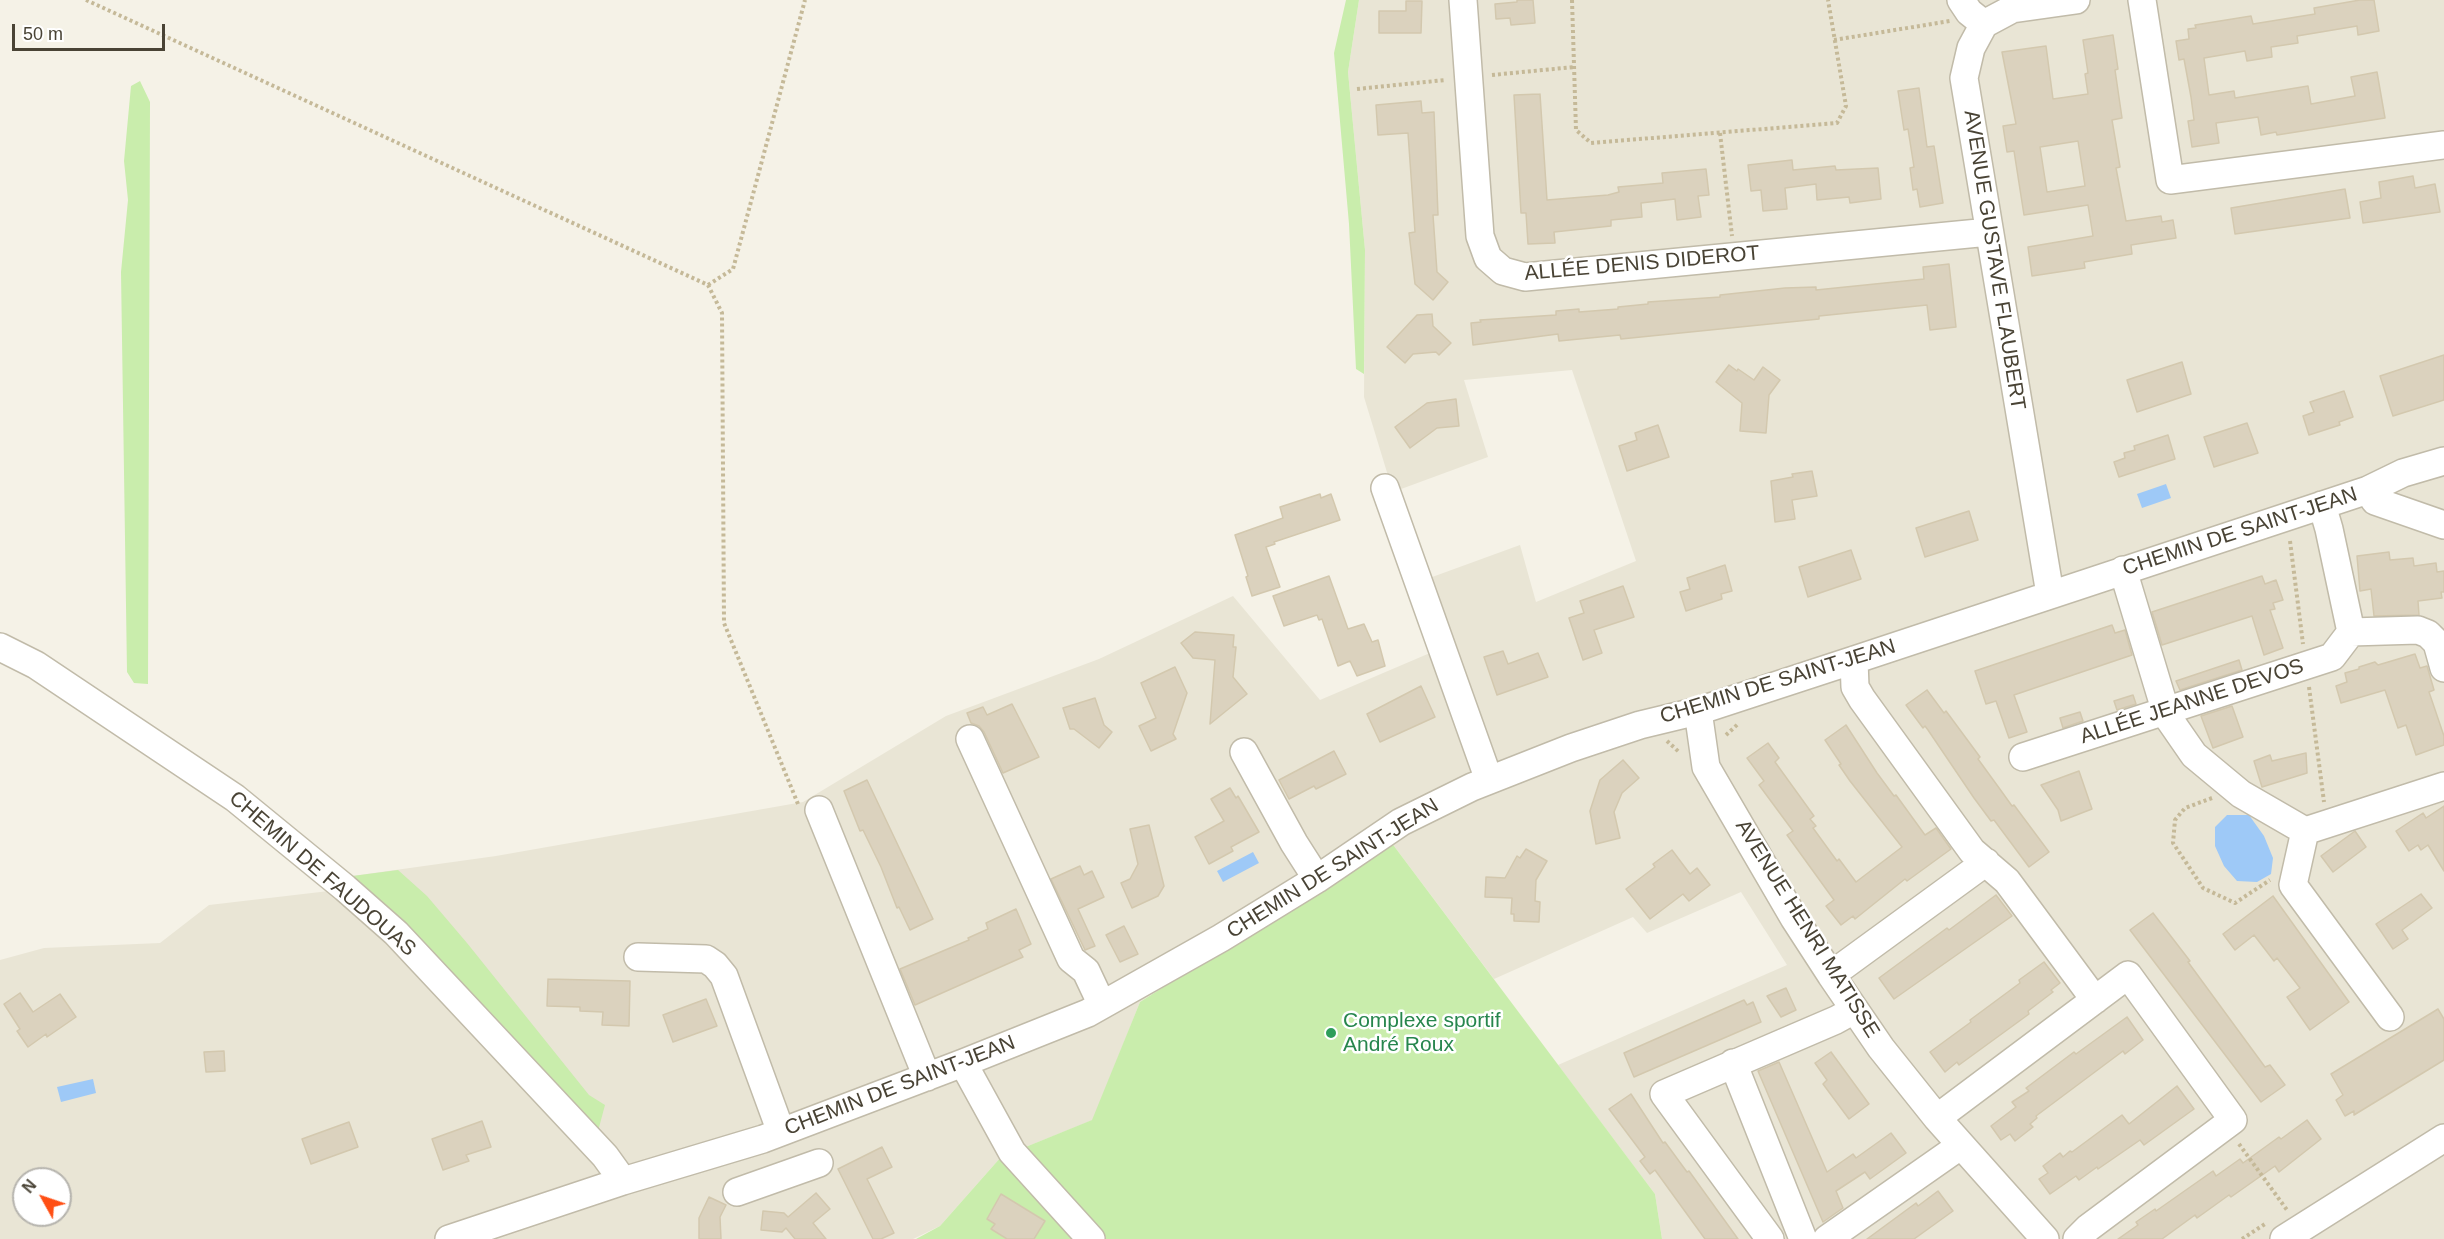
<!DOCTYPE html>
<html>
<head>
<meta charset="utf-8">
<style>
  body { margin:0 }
  #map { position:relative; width:2444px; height:1239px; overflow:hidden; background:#f5f2e7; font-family:Helvetica,sans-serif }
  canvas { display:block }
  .north { position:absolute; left:12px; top:1167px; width:60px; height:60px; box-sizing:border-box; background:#fff; border:2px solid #b6b4ae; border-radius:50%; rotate:310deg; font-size:16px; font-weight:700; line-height:24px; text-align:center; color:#494335 }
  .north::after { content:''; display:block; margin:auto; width:21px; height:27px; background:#ff4f14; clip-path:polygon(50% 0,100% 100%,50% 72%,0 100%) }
  .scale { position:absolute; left:12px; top:24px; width:153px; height:27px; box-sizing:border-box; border:3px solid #494335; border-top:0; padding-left:8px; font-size:18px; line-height:21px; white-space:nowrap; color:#494335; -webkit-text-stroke:4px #fff; paint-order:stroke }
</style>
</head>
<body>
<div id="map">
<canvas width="2444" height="1239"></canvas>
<div class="north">N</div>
<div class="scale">50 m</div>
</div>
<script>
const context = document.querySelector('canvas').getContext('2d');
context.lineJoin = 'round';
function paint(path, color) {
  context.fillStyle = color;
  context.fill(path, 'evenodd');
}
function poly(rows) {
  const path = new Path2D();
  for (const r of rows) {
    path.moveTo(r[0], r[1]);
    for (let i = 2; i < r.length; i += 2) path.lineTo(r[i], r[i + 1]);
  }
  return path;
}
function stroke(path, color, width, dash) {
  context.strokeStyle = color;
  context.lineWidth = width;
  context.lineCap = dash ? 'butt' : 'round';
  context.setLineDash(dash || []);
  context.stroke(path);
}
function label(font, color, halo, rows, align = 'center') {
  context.font = font + ' Helvetica,sans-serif';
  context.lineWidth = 5;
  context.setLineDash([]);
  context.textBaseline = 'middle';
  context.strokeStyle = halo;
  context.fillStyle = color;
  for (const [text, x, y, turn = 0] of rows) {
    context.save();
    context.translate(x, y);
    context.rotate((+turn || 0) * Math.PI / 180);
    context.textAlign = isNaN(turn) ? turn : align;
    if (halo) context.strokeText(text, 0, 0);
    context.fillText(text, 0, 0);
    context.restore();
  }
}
const residential = poly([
  [1359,0,2444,0,2444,1239,1662,1239,1655,1194,1558,1065,1787,965,1741,892,1647,933,1633,917,1494,979,1391,842,1140,1002,1093,1120,1001,1157,940,1226,913,1239,0,1239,0,960,44,948,160,943,209,905,329,891,345,877,496,856,803,802,946,716,1099,659,1233,596,1320,700,1437,650,1413,584,1520,545,1536,602,1636,561,1572,370,1464,380,1488,457,1393,492,1364,397,1365,250,1348,72],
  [24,1179,60,1179,60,1215,24,1215]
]);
const green = poly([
  [1346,0,1359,0,1348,72,1365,250,1364,374,1356,369,1349,224,1334,53],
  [140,81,150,102,148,684,134,683,127,672,121,272,128,200,124,161,131,86],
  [1391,842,1655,1194,1662,1239,916,1239,940,1226,1001,1157,1092,1120,1140,1002],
  [398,870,427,896,467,943,589,1095,605,1105,597,1135,345,877]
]);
const water = poly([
  [2166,484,2171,498,2142,508,2137,494],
  [2227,815,2249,815,2264,836,2273,858,2271,874,2257,882,2237,881,2224,866,2215,846,2215,827],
  [1253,852,1259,863,1223,882,1217,871],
  [93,1079,96,1093,61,1102,57,1087]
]);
const building = poly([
  [1517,0,1533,0,1535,23,1511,25,1510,18,1496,19,1495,4,1517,2,1517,0],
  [2360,0,2374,0,2379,31,2358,35,2357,26,2297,36,2298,43,2271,47,2272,57,2247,61,2245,51,2204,58,2209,95,2234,91,2235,98,2308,86,2311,104,2355,96,2351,77,2377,72,2385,118,2277,135,2276,132,2261,135,2258,117,2216,123,2219,143,2192,147,2188,121,2194,120,2191,97,2184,59,2179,60,2176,41,2189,39,2188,29,2196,28,2195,25,2251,16,2253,24,2315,14,2314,8,2360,0],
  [1406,1,1422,1,1421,33,1379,33,1379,11,1406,11,1406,1],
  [2113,35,2118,69,2115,70,2122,118,2112,120,2120,167,2116,168,2126,221,2161,216,2162,222,2173,220,2176,238,2131,245,2132,254,2084,262,2085,268,2032,276,2028,247,2093,236,2088,205,2024,215,2014,151,2007,152,2003,126,2016,124,2002,52,2046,46,2053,99,2088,94,2085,74,2088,73,2083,40,2113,35],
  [2078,141,2085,186,2047,192,2040,147,2078,141],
  [1919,88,1927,147,1934,146,1943,203,1920,207,1917,189,1913,190,1910,168,1914,167,1908,129,1904,130,1898,91,1919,88],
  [1540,94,1547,200,1608,195,1619,192,1618,187,1663,183,1662,173,1706,169,1709,195,1698,196,1701,217,1677,220,1675,199,1641,203,1642,217,1611,220,1611,226,1554,232,1555,243,1528,244,1526,213,1521,213,1514,95,1540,94],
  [1421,101,1422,113,1434,112,1438,215,1433,215,1437,272,1448,282,1433,300,1415,284,1409,233,1415,232,1408,133,1378,135,1376,105,1421,101],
  [1792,160,1793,170,1835,166,1836,170,1878,168,1881,199,1850,203,1849,197,1817,200,1816,184,1785,188,1787,209,1763,211,1761,190,1751,191,1748,165,1792,160],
  [2413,176,2415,188,2435,184,2440,212,2363,223,2360,202,2381,198,2379,182,2413,176],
  [2345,189,2350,218,2235,234,2231,208,2345,189],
  [1949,264,1956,327,1930,330,1927,305,1819,316,1819,319,1621,339,1620,335,1559,341,1558,334,1473,345,1471,323,1481,322,1480,320,1556,315,1556,311,1579,309,1579,312,1618,309,1618,307,1648,304,1648,302,1720,297,1720,295,1785,288,1816,287,1816,290,1924,279,1923,267,1949,264],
  [1432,314,1433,326,1451,343,1439,355,1436,352,1413,354,1405,363,1387,347,1417,315,1432,314],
  [2444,355,2444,400,2393,416,2380,376,2444,355],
  [2182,362,2191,394,2137,412,2127,380,2182,362],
  [1729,365,1737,371,1738,369,1754,380,1763,367,1780,380,1769,395,1766,433,1740,431,1742,403,1716,382,1729,365],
  [2344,391,2353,417,2339,422,2340,425,2309,435,2303,416,2314,412,2310,402,2344,391],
  [1456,399,1459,426,1437,428,1410,448,1395,427,1427,403,1456,399],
  [2247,423,2258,453,2214,467,2204,437,2247,423],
  [1658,425,1669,457,1627,471,1619,446,1637,440,1635,433,1658,425],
  [2168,435,2175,459,2119,477,2114,462,2125,458,2124,453,2135,450,2134,446,2168,435],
  [1812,471,1817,496,1792,500,1795,519,1775,522,1771,481,1793,477,1792,474,1812,471],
  [1320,494,1321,498,1331,494,1340,520,1274,542,1275,544,1266,547,1280,587,1252,596,1246,577,1248,576,1235,535,1283,518,1280,507,1320,494],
  [1969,511,1978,540,1925,557,1916,528,1969,511],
  [1851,550,1861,579,1808,597,1799,567,1851,550],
  [2389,552,2390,560,2413,558,2414,566,2436,563,2437,572,2444,571,2444,592,2441,592,2442,598,2418,601,2419,615,2374,616,2371,589,2360,591,2357,556,2389,552],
  [1725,565,1732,591,1721,594,1722,599,1686,611,1680,592,1690,589,1687,578,1725,565],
  [1329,576,1348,629,1364,624,1372,642,1378,640,1385,666,1357,676,1350,661,1338,666,1322,619,1319,620,1317,615,1284,626,1273,596,1329,576],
  [2262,576,2265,584,2276,580,2283,600,2273,603,2275,609,2270,610,2283,648,2264,655,2252,616,2162,645,2152,612,2262,576],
  [1623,586,1634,617,1594,630,1602,653,1583,660,1569,618,1584,613,1580,601,1623,586],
  [2112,625,2115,633,2125,630,2132,655,2014,695,2027,732,2009,738,1996,701,1986,704,1975,671,2112,625],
  [1195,632,1234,635,1233,647,1236,647,1233,677,1247,694,1210,724,1215,660,1193,658,1181,643,1195,632],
  [1503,651,1508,664,1538,653,1548,677,1497,695,1484,657,1503,651],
  [2415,654,2420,668,2427,666,2434,690,2429,692,2444,736,2444,745,2416,755,2406,725,2398,728,2385,690,2341,703,2336,686,2347,682,2345,673,2359,669,2359,667,2375,662,2378,665,2415,654],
  [2239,660,2242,670,2180,690,2176,681,2239,660],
  [1175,667,1187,693,1173,734,1176,739,1151,751,1139,726,1156,718,1141,683,1175,667],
  [1421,686,1435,717,1380,742,1367,714,1421,686],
  [1927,690,1944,713,1946,711,1980,757,1978,759,2002,792,2012,806,2014,805,2049,852,2029,867,1994,820,1991,821,1974,798,1928,730,1925,726,1923,728,1906,705,1927,690],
  [2133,695,2136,704,2117,710,2114,701,2133,695],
  [1095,698,1104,725,1112,732,1099,748,1074,729,1070,729,1063,708,1095,698],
  [1012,704,1039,757,1003,773,984,732,979,726,971,723,967,713,983,707,987,715,1012,704],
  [2232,706,2243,737,2213,748,2201,716,2232,706],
  [2080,712,2083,721,2063,728,2060,718,2080,712],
  [1846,725,1877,773,1894,796,1896,795,1925,835,1936,828,1951,849,1907,881,1905,879,1855,919,1853,916,1841,925,1826,906,1834,900,1787,835,1793,831,1759,785,1764,781,1747,758,1768,743,1779,758,1775,762,1814,816,1810,819,1816,826,1813,828,1837,861,1839,859,1856,882,1902,847,1850,781,1839,765,1841,764,1825,740,1846,725],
  [1334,751,1346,774,1316,789,1314,786,1289,799,1279,780,1334,751],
  [2306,753,2307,773,2262,787,2254,761,2270,755,2272,761,2306,753],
  [1623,760,1639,778,1622,793,1614,812,1620,838,1596,844,1590,811,1600,780,1623,760],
  [2079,771,2092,809,2061,821,2058,810,2041,785,2079,771],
  [867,780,933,919,910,930,899,907,897,908,881,867,863,830,860,831,844,791,867,780],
  [1230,788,1236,798,1238,796,1259,832,1231,847,1233,851,1209,864,1195,837,1224,821,1211,799,1230,788],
  [2444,806,2444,871,2428,845,2421,850,2418,845,2409,851,2396,831,2423,813,2426,818,2444,806],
  [1149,825,1164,886,1158,896,1132,908,1121,883,1130,879,1138,864,1130,829,1149,825],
  [2355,831,2366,847,2333,872,2321,856,2355,831],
  [1526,849,1547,861,1536,880,1535,901,1540,902,1539,922,1514,921,1514,914,1511,914,1512,898,1485,897,1486,877,1505,878,1517,856,1520,858,1526,849],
  [1672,850,1690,874,1697,868,1710,885,1689,901,1683,894,1650,919,1626,889,1655,867,1653,864,1672,850],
  [1080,866,1084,875,1092,871,1104,897,1078,909,1095,946,1085,950,1051,879,1080,866],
  [2421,894,2432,908,2402,930,2408,939,2393,949,2376,924,2421,894],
  [1996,895,2012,916,1894,999,1879,978,1947,928,1949,930,1996,895],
  [2273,896,2349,1002,2310,1030,2287,997,2300,988,2277,958,2274,961,2254,935,2235,950,2223,934,2273,896],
  [1016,909,1031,944,1019,950,1023,957,915,1005,900,969,969,940,968,938,988,929,986,923,1016,909],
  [2153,913,2190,961,2188,962,2265,1067,2270,1065,2285,1085,2261,1102,2130,930,2153,913],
  [1124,926,1138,954,1120,962,1106,935,1124,926],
  [2044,962,2060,983,2051,990,2053,992,2028,1011,2029,1014,1959,1065,1957,1062,1945,1072,1930,1052,1971,1022,1970,1020,2020,983,2019,980,2044,962],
  [548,979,630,981,629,1026,602,1025,603,1012,580,1011,580,1007,547,1006,548,979],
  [1786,988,1796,1010,1781,1017,1767,996,1786,988],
  [20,993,33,1012,60,994,76,1017,47,1037,46,1034,28,1047,17,1031,20,1029,4,1004,20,993],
  [706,999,717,1026,673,1042,663,1015,706,999],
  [1744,1000,1747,1005,1753,1002,1761,1022,1634,1077,1624,1053,1744,1000],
  [2438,1009,2444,1019,2444,1060,2354,1115,2354,1111,2345,1116,2336,1100,2343,1095,2331,1074,2438,1009],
  [2127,1017,2143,1040,2125,1054,2123,1051,2036,1116,2037,1118,2030,1124,2033,1127,2015,1141,2010,1134,2001,1140,1991,1126,2016,1107,2012,1102,2029,1091,2026,1088,2074,1052,2076,1054,2127,1017],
  [224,1051,225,1071,206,1072,204,1052,224,1051],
  [1831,1052,1869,1104,1849,1119,1823,1084,1827,1080,1815,1063,1831,1052],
  [1779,1062,1827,1172,1853,1154,1856,1158,1891,1133,1906,1153,1870,1179,1865,1172,1836,1191,1843,1208,1823,1222,1758,1071,1779,1062],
  [2177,1086,2194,1109,2144,1145,2140,1140,2098,1169,2097,1167,2079,1180,2076,1176,2050,1194,2039,1179,2048,1173,2043,1166,2060,1153,2063,1157,2070,1151,2072,1152,2122,1115,2129,1124,2177,1086],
  [1631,1094,1663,1143,1665,1142,1687,1172,1689,1171,1738,1239,1705,1239,1655,1170,1650,1174,1640,1161,1645,1157,1609,1109,1631,1094],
  [2307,1120,2321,1139,2279,1172,2275,1166,2231,1197,2229,1195,2197,1218,2195,1215,2162,1239,2118,1239,2138,1225,2136,1222,2155,1209,2156,1211,2213,1171,2216,1176,2240,1159,2243,1163,2279,1137,2281,1139,2307,1120],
  [482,1121,491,1147,466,1155,469,1161,443,1170,432,1139,482,1121],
  [349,1122,358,1147,311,1164,302,1139,349,1122],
  [882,1147,892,1167,867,1179,894,1233,881,1239,873,1239,838,1169,882,1147],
  [1938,1191,1953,1211,1914,1239,1867,1239,1916,1203,1918,1206,1938,1191],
  [816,1193,830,1209,813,1223,826,1239,795,1239,786,1228,782,1232,761,1230,763,1211,784,1213,788,1217,816,1193],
  [1001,1194,1045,1221,1034,1239,1007,1239,991,1229,995,1224,987,1219,1001,1194],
  [709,1197,726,1205,720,1217,721,1239,699,1239,699,1218,709,1197]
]);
const path = poly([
  [86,0,708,285,722,313,724,623,798,804],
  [1572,0,1576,130,1591,143,1837,123,1846,106,1828,0],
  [1834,40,1950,21],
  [1492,75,1574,67],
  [1357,89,1445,80],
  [1720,133,1732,236],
  [708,285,733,269,805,0],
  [2290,541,2303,644],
  [2309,687,2324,802],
  [1726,735,1738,724],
  [1667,741,1679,752],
  [2212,798,2185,808,2175,820,2173,843,2203,888,2235,903,2270,880],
  [2239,1144,2287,1210],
  [2242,1239,2265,1224]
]);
const minor = poly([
  [1463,0,1480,236,1488,258,1503,271,1525,277,1989,232],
  [1961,0,1969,12,1984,24],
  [2142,0,2170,180,2444,145],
  [1385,488,1489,780],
  [2368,490,2375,501,2444,525],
  [2322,505,2329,529,2351,632,2418,630,2428,634,2437,643,2444,668],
  [2123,570,2167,716,2194,755,2241,794,2305,831,2444,786],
  [2050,594,1964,78,1971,48,1984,24,2012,9,2076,0],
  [0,647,36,665,235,798,345,888,396,933,605,1156,623,1181],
  [1854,660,1855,687,1862,699,1972,851,2007,881,2095,1000],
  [1698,711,1706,767,1794,918,1831,975,1881,1048,1937,1118,2045,1239],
  [970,739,1071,959,1086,971,1102,1005],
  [1244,752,1294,843,1317,879],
  [2023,757,2332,657,2351,632],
  [819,810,927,1077],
  [2305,831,2293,885,2390,1017],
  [638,957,706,959,715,965,724,976,781,1132],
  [1831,975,1986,862],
  [963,1063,1012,1152,1091,1239],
  [1733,1063,1803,1239],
  [1937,1118,2128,975,2233,1120,2088,1228,2077,1239],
  [737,1192,819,1163],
  [449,1239,623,1181,763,1139,963,1063,1088,1013,1221,938,1317,879,1401,822,1472,787,1571,748,1640,725,1698,711,1854,660,2368,490,2403,473,2444,461],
  [1770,1239,1664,1094,1836,1020,1854,1010],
  [1827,1239,1960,1146],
  [2284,1239,2444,1138]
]);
const markers = [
  [1331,1033,6,"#2e9e5b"]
];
const streetNames = [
  ["AVENUE GUSTAVE FLAUBERT",1994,260,81],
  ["ALLÉE DENIS DIDEROT",1642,264,-5],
  ["CHEMIN DE SAINT-JEAN",2240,532,-18],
  ["CHEMIN DE SAINT-JEAN",1778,682,-17],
  ["ALLÉE JEANNE DEVOS",2192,702,-18],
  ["CHEMIN DE SAINT-JEAN",1333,869,-32],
  ["CHEMIN DE FAUDOUAS",322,874,41],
  ["AVENUE HENRI MATISSE",1807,929,58],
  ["CHEMIN DE SAINT-JEAN",900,1086,-21]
];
const leisureNames = [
  ["Complexe sportif",1343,1021],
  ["André Roux",1343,1045]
];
paint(residential, '#e9e5d5');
paint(green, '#c9edac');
paint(water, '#9ec9f7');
paint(building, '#dbd2be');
stroke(building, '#d3c8ae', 1.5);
stroke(minor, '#c1bba9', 30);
stroke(path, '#c5b998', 4, [3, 3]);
stroke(minor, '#fff', 27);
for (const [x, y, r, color] of markers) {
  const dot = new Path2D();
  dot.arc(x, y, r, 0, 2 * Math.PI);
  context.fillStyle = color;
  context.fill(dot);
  stroke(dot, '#fff', 2);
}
label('21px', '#494335', '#fff', streetNames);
label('21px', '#27864d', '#fff', leisureNames, 'left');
</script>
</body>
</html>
